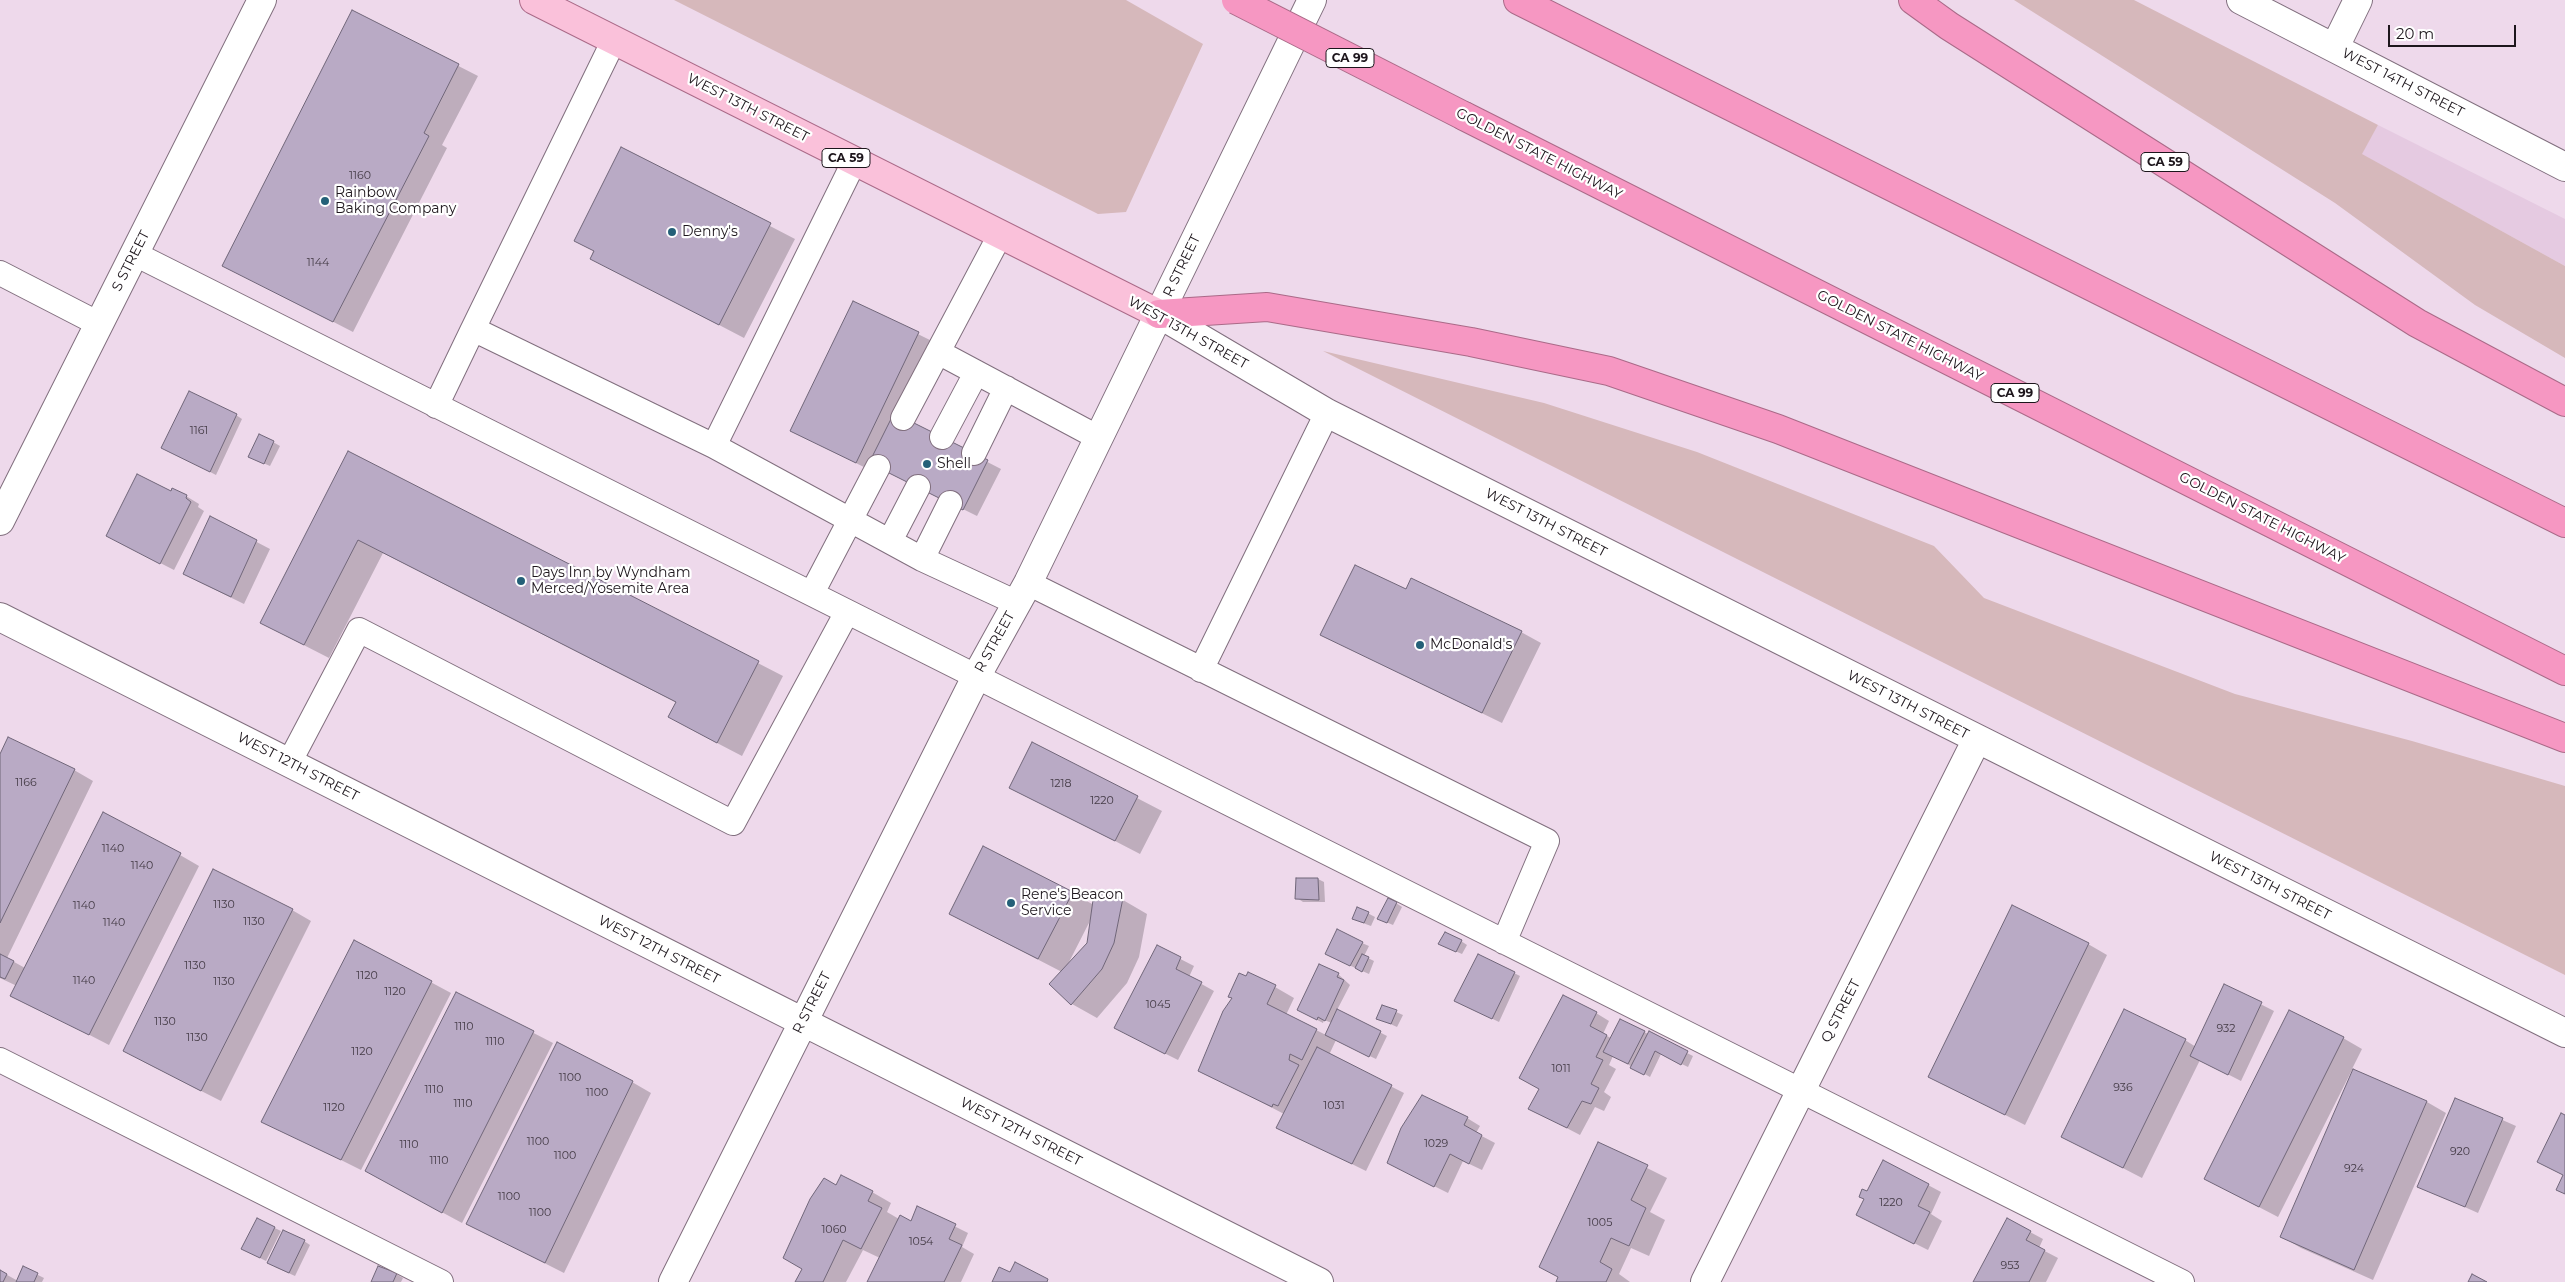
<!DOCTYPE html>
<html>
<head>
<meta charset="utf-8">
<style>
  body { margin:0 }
  #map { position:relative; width:2565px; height:1282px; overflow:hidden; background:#eed9eb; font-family:Montserrat,sans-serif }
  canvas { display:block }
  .scale { position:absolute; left:2388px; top:25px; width:128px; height:22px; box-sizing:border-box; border:2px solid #1d161c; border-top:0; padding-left:6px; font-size:15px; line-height:18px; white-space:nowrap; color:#1d161c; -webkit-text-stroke:4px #fff; paint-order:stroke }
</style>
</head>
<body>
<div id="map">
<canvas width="2565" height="1282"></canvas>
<div class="scale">20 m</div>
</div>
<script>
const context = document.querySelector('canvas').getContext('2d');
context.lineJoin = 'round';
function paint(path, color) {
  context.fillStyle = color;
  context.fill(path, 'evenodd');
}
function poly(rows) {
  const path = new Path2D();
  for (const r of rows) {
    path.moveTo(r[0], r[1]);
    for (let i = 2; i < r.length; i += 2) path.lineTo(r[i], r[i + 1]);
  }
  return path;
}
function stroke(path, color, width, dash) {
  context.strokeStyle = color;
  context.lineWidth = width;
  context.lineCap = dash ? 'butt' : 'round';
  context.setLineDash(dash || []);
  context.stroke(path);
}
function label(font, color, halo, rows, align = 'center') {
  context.font = font + ' Montserrat,sans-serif';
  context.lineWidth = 4.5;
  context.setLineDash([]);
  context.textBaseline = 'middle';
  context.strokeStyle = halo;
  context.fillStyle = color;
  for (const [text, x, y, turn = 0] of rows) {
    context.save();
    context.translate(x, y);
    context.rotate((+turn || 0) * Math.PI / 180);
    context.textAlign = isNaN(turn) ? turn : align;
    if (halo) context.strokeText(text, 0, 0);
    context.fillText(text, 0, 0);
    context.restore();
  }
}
const built = poly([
  [2378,125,2565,219,2565,266,2361,154]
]);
const green = poly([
  [674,0,1126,0,1203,44,1126,212,1098,214],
  [2014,0,2134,0,2378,125,2362,154,2565,266,2565,358,2475,305,2335,203],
  [1323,351,1544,403,1697,452,1934,546,1984,598,2235,694,2412,741,2565,786,2565,975]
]);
const shadow = poly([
  [353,12,478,76,442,145,447,148,353,332,223,265],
  [622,149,795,239,744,338,591,258],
  [853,302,938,344,902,418,1001,469,977,516,884,470,876,473,791,431],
  [236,415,242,419,216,475,169,451],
  [273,442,280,446,270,466,256,460],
  [348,452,783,676,742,756,694,731,677,703,383,553,329,658,286,636],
  [171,493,186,496,199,504,198,507,204,511,174,570,121,543],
  [211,518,270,549,244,604,197,581],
  [1407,591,1521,632,1541,643,1502,723,1322,635],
  [1033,744,1162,811,1140,854,1011,787],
  [0,756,74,770,93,781,7,958,25,968,180,855,199,866,109,1045,12,995,17,986,0,978],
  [1318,879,1324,882,1325,902,1303,902,1297,898],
  [1072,893,1094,905,1095,895,1123,900,1147,914,1139,957,1127,983,1097,1018,1072,1004,1062,972,975,927],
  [1092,917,1088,944,1067,966],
  [1396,903,1402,907,1393,925,1379,919],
  [1358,908,1375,917,1371,926,1360,922],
  [292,910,311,921,221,1101,144,1062],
  [354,941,451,993,361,1170,263,1121],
  [1461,941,1467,945,1462,954,1446,947],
  [1362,943,1369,946,1364,956,1374,961,1369,974,1333,958],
  [2088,944,2107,955,2025,1125,1930,1077],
  [1157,947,1194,966,1189,977,1214,991,1178,1060,1128,1035],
  [1514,973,1520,976,1499,1022,1462,1004],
  [1338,974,1350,985,1337,1010,1387,1036,1376,1059,1336,1040,1329,1055,1404,1093,1366,1171,1291,1134,1284,1114,1200,1070,1234,998,1275,987,1294,998,1286,1015,1326,1035,1332,1023,1324,1020,1323,1023,1304,1013],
  [2225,986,2274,1011,2241,1081,2200,1060,2142,1178,2063,1137,2185,1040,2196,1047],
  [456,993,553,1043,462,1223,386,1182],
  [1382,1006,1403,1015,1397,1027,1377,1018],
  [1596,1013,1609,1021,1603,1034,1611,1038,1644,1032,1693,1056,1688,1067,1661,1054,1650,1077,1613,1056,1609,1065,1616,1069,1604,1092,1611,1097,1604,1111,1595,1107,1580,1135,1530,1109],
  [2343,1038,2362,1049,2352,1069,2427,1102,2446,1113,2373,1280,2301,1248,2282,1237,2354,1071,2352,1070,2278,1217,2205,1179],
  [632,1082,651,1093,564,1273,467,1224],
  [2455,1099,2516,1126,2478,1213,2418,1186],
  [1467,1118,1480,1126,1476,1133,1495,1143,1482,1170,1463,1161,1448,1193,1388,1163],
  [1599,1144,1667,1178,1650,1212,1665,1220,1649,1256,1631,1248,1619,1274,1630,1282,1558,1282],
  [1928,1185,1941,1192,1931,1214,1942,1221,1928,1250,1870,1221,1868,1193],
  [837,1186,872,1192,891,1203,887,1212,899,1219,911,1222,918,1208,968,1233,962,1247,974,1254,961,1282,868,1282,880,1258,863,1250,846,1282,797,1282],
  [258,1220,281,1231,266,1261,248,1252],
  [2030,1232,2043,1239,2039,1248,2058,1258,2046,1282,1975,1282],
  [304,1241,310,1245,295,1276,275,1267],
  [24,1268,44,1278,42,1282,0,1282,0,1271,18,1281],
  [396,1274,403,1278,401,1282,372,1282]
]);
const building = poly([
  [352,10,459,64,424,133,429,136,333,322,222,266,352,10],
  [621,147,771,223,719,325,590,259,594,251,574,241,621,147],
  [853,301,919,332,856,463,790,431,853,301],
  [189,391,237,414,210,472,161,448,189,391],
  [894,413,988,460,963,510,869,463,894,413],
  [259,434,274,441,264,464,248,457,259,434],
  [348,451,759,661,717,743,668,717,676,702,358,540,304,645,260,623,348,451],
  [137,474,171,491,172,488,187,495,186,498,191,502,160,564,106,536,137,474],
  [210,516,257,540,231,597,183,574,210,516],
  [1355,565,1406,589,1411,578,1522,631,1482,713,1320,635,1355,565],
  [8,737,75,769,0,923,0,754,8,737],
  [1032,742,1138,796,1115,841,1009,788,1032,742],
  [103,812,181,853,89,1035,10,996,103,812],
  [983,846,1073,892,1038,959,949,914,983,846],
  [213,869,293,909,201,1091,123,1051,213,869],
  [1296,878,1318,878,1319,900,1295,899,1296,878],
  [1094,893,1123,898,1114,943,1102,969,1071,1005,1049,984,1087,943,1094,893],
  [1388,898,1397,902,1387,923,1377,919,1388,898],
  [2012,905,2089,943,2005,1115,1928,1077,2012,905],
  [1357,907,1369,912,1364,923,1352,919,1357,907],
  [1337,929,1363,942,1350,966,1325,954,1337,929],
  [1445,932,1462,940,1456,952,1438,944,1445,932],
  [354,940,432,981,341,1160,261,1122,354,940],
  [1157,945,1181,957,1176,969,1202,982,1165,1054,1114,1028,1157,945],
  [0,954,14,961,5,979,0,977,0,954],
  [1362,954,1369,957,1362,972,1355,968,1362,954],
  [1478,954,1515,972,1492,1019,1454,1001,1478,954],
  [1319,964,1339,973,1337,977,1344,980,1325,1021,1318,1017,1317,1020,1297,1010,1319,964],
  [1248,972,1276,985,1267,1004,1317,1029,1302,1060,1290,1054,1289,1060,1299,1065,1278,1106,1273,1104,1272,1107,1198,1071,1223,1011,1232,998,1228,997,1239,973,1246,976,1248,972],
  [2224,984,2262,1002,2228,1075,2190,1056,2224,984],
  [456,992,534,1031,442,1213,365,1171,456,992],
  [1563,995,1597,1012,1590,1026,1607,1035,1596,1057,1603,1060,1591,1084,1599,1088,1591,1104,1582,1101,1567,1128,1528,1109,1539,1089,1519,1078,1563,995],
  [1382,1005,1397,1010,1391,1024,1376,1019,1382,1005],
  [1337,1009,1381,1031,1369,1057,1325,1035,1337,1009],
  [2124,1009,2186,1039,2123,1168,2061,1137,2124,1009],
  [2289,1010,2344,1037,2259,1207,2204,1179,2289,1010],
  [1620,1019,1645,1031,1628,1064,1603,1052,1620,1019],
  [1649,1031,1688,1051,1681,1065,1655,1051,1644,1075,1630,1068,1649,1031],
  [557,1042,633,1081,545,1263,466,1224,557,1042],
  [1317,1047,1392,1085,1352,1164,1276,1128,1317,1047],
  [2353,1069,2427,1101,2354,1270,2280,1237,2353,1069],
  [1422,1095,1468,1117,1464,1125,1482,1135,1469,1164,1450,1154,1434,1187,1387,1163,1401,1128,1422,1095],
  [2455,1098,2503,1118,2465,1207,2417,1187,2455,1098],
  [2561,1113,2565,1115,2565,1194,2556,1190,2563,1175,2537,1162,2561,1113],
  [1598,1142,1648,1165,1631,1200,1646,1208,1629,1246,1611,1238,1600,1262,1612,1269,1606,1282,1556,1282,1558,1277,1539,1267,1598,1142],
  [1883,1160,1929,1184,1918,1206,1930,1212,1914,1244,1856,1215,1864,1199,1859,1197,1862,1189,1867,1191,1883,1160],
  [841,1175,873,1191,868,1201,882,1208,861,1249,843,1240,823,1282,795,1282,802,1269,783,1258,810,1199,824,1178,836,1185,841,1175],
  [917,1206,956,1224,949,1239,962,1245,944,1282,867,1282,900,1215,911,1221,917,1206],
  [257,1218,275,1227,260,1258,241,1249,257,1218],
  [2007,1218,2031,1231,2026,1240,2045,1250,2029,1282,1973,1282,2007,1218],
  [283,1230,305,1240,289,1273,267,1263,283,1230],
  [1015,1262,1048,1279,1047,1282,992,1282,999,1267,1010,1272,1015,1262],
  [23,1266,38,1273,34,1282,16,1282,23,1266],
  [378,1266,397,1273,393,1282,371,1282,378,1266],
  [0,1270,7,1274,3,1282,0,1282,0,1270],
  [2472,1274,2487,1282,2468,1282,2472,1274]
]);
const lane = poly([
  [614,40,473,329,714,446,854,162],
  [135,254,2182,1282],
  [0,273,99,324],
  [938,352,1099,438],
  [436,406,473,329],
  [903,418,1000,235],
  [942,437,976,373],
  [714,446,922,559,1017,603],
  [974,453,1006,388],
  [890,541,918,487],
  [922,559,950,503],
  [1028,583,1547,841,1504,942],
  [812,593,878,467],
  [1201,670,1327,413],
  [289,763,359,630,733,823,847,612],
  [0,1060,441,1282]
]);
const street = poly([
  [2241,0,2565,167],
  [2335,47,2358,0],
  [0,521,262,0],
  [0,617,1319,1282],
  [673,1282,976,677,1028,583,1159,314,1327,413,2565,1033],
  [1705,1282,1977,739]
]);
const secondary = poly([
  [1159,314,1312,0]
]);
const primary = poly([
  [534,0,1159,314]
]);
const highway = poly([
  [1518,0,2565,523],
  [1913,0,1949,26,2417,323,2565,402],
  [1464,116,2565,671],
  [1159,314,1267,307,1471,342,1609,371,1778,429,2565,738]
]);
const highwayBridge = poly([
  [1236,0,1464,116]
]);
const markers = [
  [325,201,5,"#246078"],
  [672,232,5,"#246078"],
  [927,464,5,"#246078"],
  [521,581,5,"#246078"],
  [1420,645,5,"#246078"],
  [1011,903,5,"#246078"]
];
const numberNames = [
  ["1160",360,176],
  ["1144",318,263],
  ["1161",199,431],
  ["1166",26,783],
  ["1218",1061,784],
  ["1220",1102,801],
  ["1140",113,849],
  ["1140",142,866],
  ["1130",224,905],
  ["1140",84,906],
  ["1130",254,922],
  ["1140",114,923],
  ["1130",195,966],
  ["1120",367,976],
  ["1140",84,981],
  ["1130",224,982],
  ["1120",395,992],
  ["1045",1158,1005],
  ["1130",165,1022],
  ["1110",464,1027],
  ["932",2226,1029],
  ["1130",197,1038],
  ["1110",495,1042],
  ["1120",362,1052],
  ["1011",1561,1069],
  ["1100",570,1078],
  ["936",2123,1088],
  ["1110",434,1090],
  ["1100",597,1093],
  ["1110",463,1104],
  ["1031",1334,1106],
  ["1120",334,1108],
  ["1100",538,1142],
  ["1029",1436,1144],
  ["1110",409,1145],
  ["920",2460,1152],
  ["1100",565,1156],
  ["1110",439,1161],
  ["924",2354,1169],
  ["1100",509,1197],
  ["1220",1891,1203],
  ["1100",540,1213],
  ["1005",1600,1223],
  ["1060",834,1230],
  ["1054",921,1242],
  ["953",2010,1266]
];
const shields = [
  [1350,58,48],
  [846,158,48],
  [2165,162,48],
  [2015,393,48]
];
const shieldNames = [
  ["CA 99",1350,58],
  ["CA 59",846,158],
  ["CA 59",2165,162],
  ["CA 99",2015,393]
];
const streetNames = [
  ["WEST 14TH STREET",2403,83,27],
  ["WEST 13TH STREET",748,108,27],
  ["GOLDEN STATE HIGHWAY",1539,154,27],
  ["S STREET",131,261,-63],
  ["R STREET",1182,266,-64],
  ["WEST 13TH STREET",1188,333,29],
  ["GOLDEN STATE HIGHWAY",1900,336,27],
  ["GOLDEN STATE HIGHWAY",2262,518,27],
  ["WEST 13TH STREET",1546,523,27],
  ["R STREET",995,642,-61],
  ["WEST 13TH STREET",1908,705,27],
  ["WEST 12TH STREET",298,767,27],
  ["WEST 13TH STREET",2270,886,27],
  ["WEST 12TH STREET",659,950,27],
  ["R STREET",812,1003,-63],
  ["Q STREET",1841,1011,-63],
  ["WEST 12TH STREET",1021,1132,27]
];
const poiNames = [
  ["Rainbow",335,193],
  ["Baking Company",335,209],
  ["Denny's",682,232],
  ["Shell",937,464],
  ["Days Inn by Wyndham",531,573],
  ["Merced/Yosemite Area",531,589],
  ["McDonald's",1430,645],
  ["Rene's Beacon",1021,895],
  ["Service",1021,911]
];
paint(built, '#e5cae1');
paint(green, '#d6b8bb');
paint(shadow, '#0003');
paint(building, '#b9aac5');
stroke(building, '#706679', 1);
stroke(lane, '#816f7e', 26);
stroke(street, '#816f7e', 30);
stroke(secondary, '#816f7e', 30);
stroke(primary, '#aa6a88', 30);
stroke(highway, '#aa6a88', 30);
stroke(lane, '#fff', 24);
stroke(street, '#fff', 28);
stroke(secondary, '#fff', 28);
stroke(primary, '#fac1da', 28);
stroke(highway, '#f697c2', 28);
stroke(highwayBridge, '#aa6a88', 30, []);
stroke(highwayBridge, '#f697c2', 28);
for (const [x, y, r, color] of markers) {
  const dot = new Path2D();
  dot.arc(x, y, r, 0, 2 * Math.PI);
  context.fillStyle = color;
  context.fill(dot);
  stroke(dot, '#fff', 2);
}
label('11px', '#443b46', null, numberNames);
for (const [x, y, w] of shields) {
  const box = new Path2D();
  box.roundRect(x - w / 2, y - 9.5, w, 19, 4);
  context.fillStyle = '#fff';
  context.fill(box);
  stroke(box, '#1d161c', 1);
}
label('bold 12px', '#1d161c', null, shieldNames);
label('14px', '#1d161c', '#fff', streetNames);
label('14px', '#1d161c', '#fff', poiNames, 'left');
</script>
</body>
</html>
